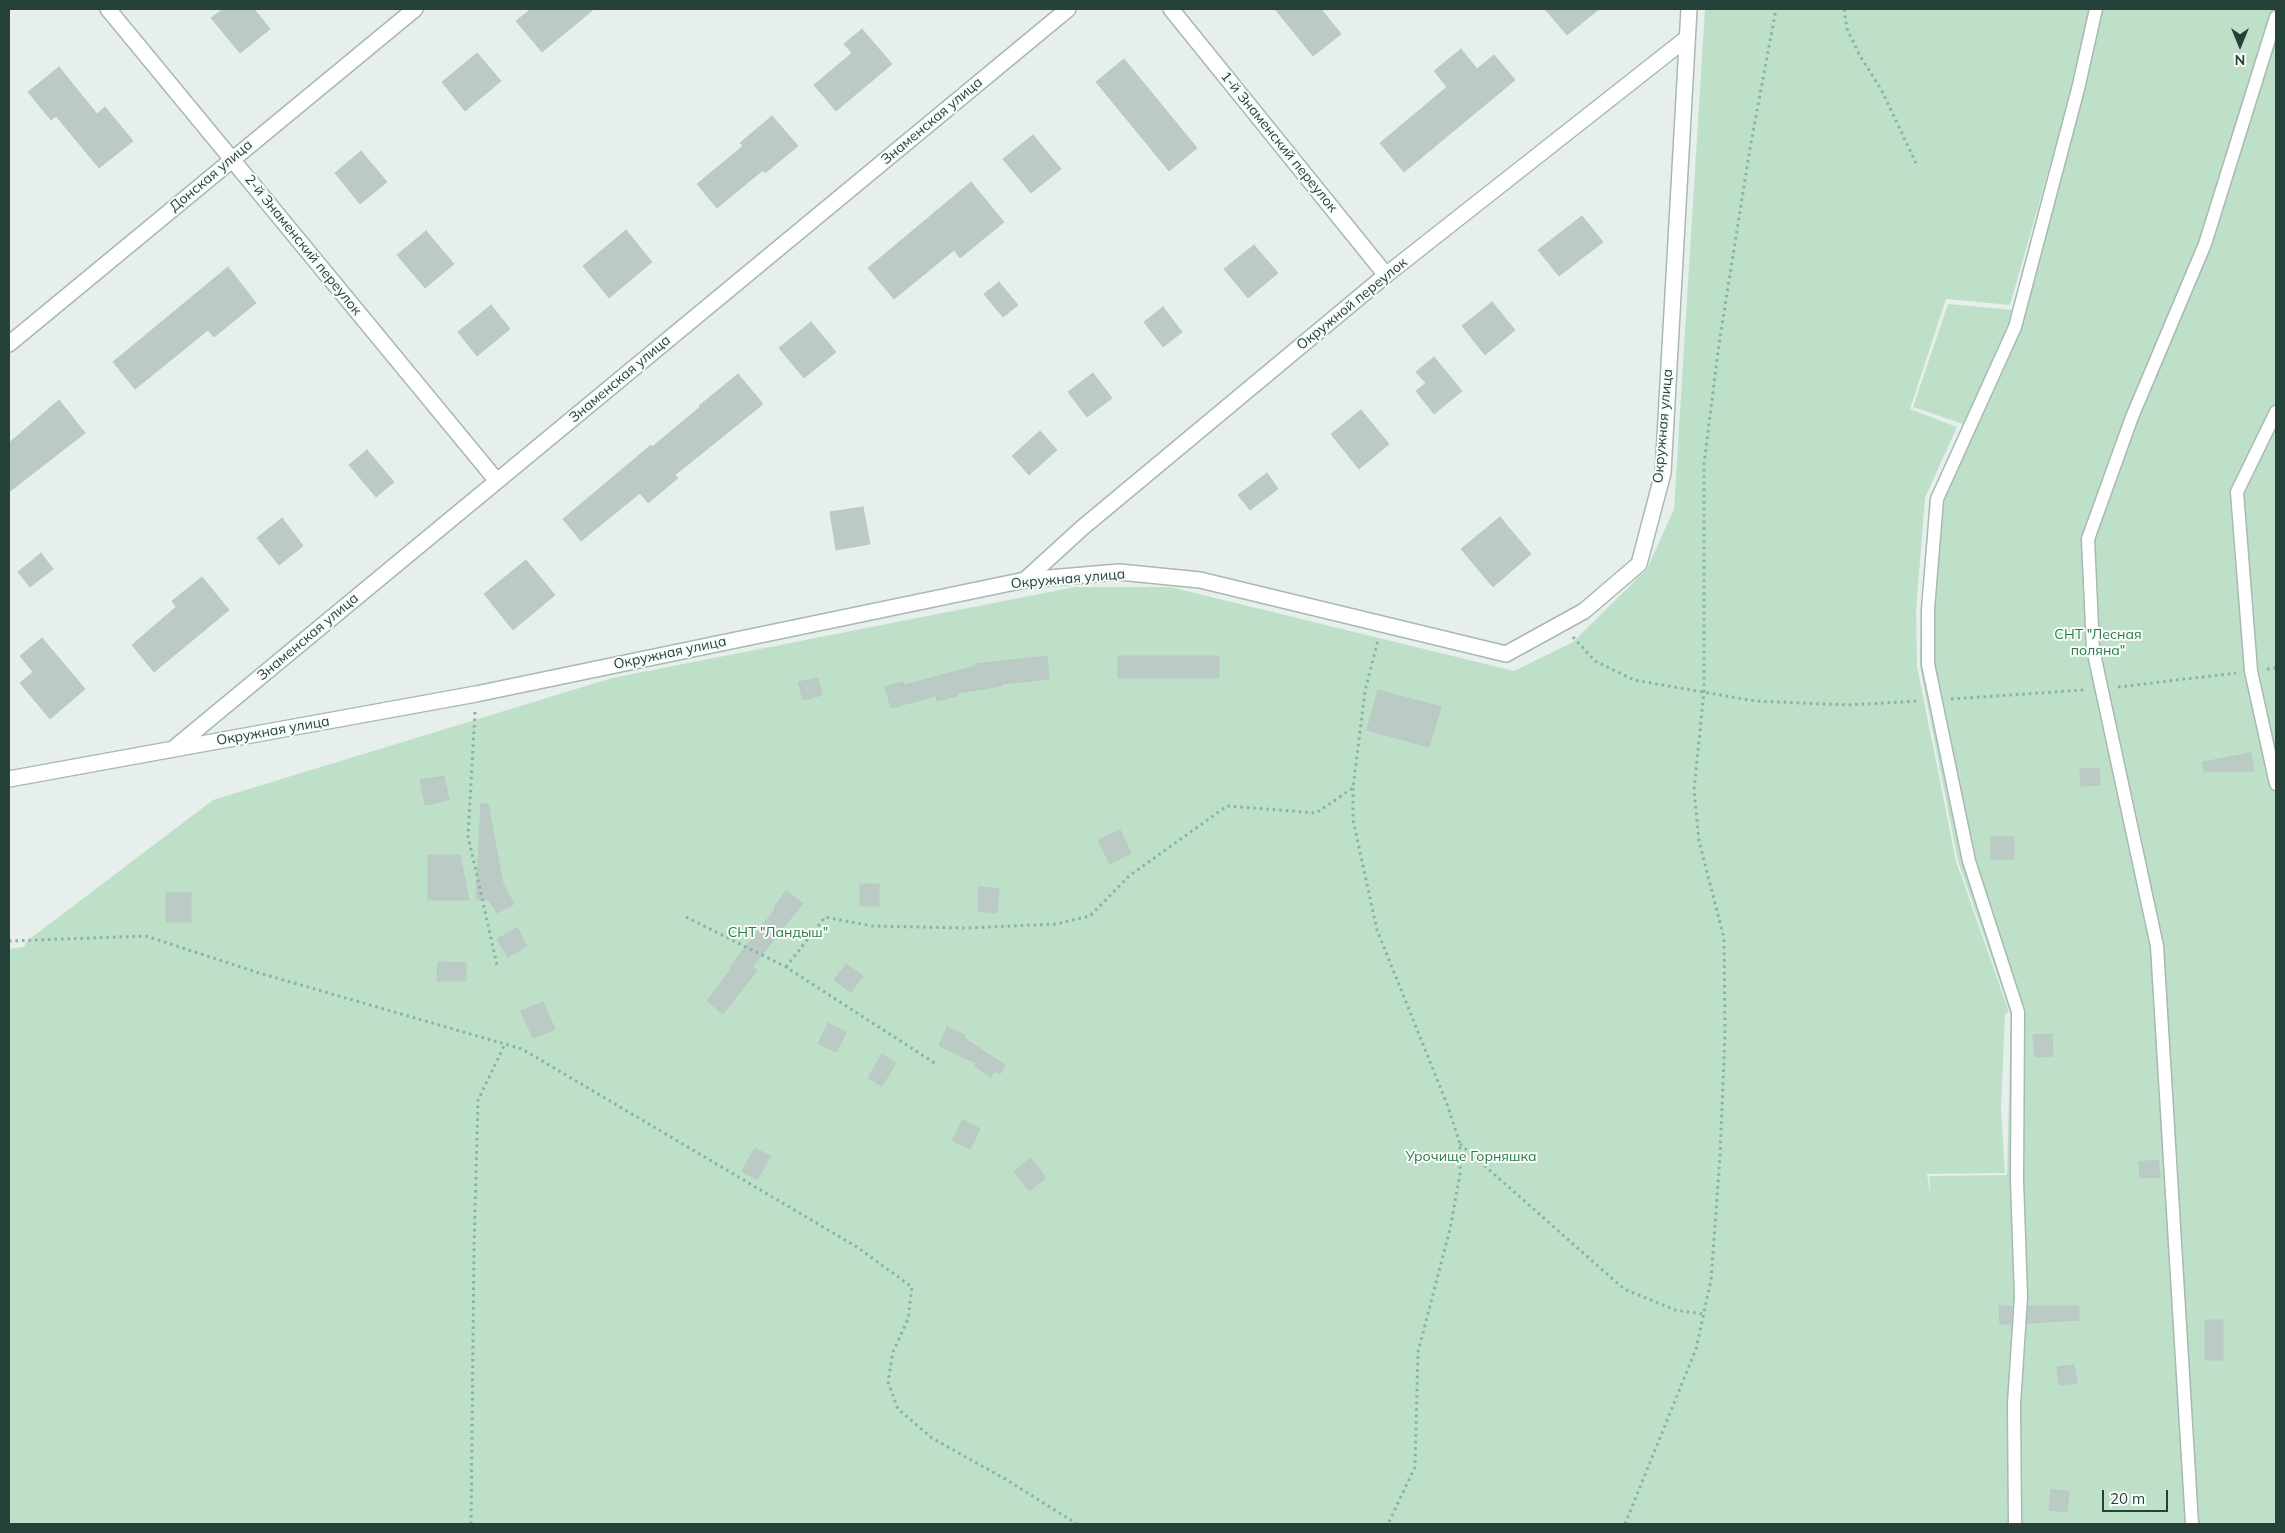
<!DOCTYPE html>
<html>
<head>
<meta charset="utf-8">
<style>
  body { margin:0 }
  #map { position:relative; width:2285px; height:1533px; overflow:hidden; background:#e6efeb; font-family:Mulish,sans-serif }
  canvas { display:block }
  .frame { position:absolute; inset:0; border:10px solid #24423a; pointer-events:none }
  .north { position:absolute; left:2215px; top:20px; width:50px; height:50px; -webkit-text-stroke:4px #f7fbf9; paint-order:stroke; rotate:180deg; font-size:14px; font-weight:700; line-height:20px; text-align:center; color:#24423a }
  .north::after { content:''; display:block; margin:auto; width:18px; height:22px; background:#24423a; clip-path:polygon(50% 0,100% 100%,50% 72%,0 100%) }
  .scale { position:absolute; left:2102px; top:1490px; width:66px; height:22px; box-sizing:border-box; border:2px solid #24423a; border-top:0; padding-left:6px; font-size:15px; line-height:18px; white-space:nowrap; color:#24423a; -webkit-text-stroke:4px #f7fbf9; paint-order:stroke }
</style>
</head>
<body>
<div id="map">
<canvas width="2285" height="1533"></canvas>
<div class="frame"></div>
<div class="north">N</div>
<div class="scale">20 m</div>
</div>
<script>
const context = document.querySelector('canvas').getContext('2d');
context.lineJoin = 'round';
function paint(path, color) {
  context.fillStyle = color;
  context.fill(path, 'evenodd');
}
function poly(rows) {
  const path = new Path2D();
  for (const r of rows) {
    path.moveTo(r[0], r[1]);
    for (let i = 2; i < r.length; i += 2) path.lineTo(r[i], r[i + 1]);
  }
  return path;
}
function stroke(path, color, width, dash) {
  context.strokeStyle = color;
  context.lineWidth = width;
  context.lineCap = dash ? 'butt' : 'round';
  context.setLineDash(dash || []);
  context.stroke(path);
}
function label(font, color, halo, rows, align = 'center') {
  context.font = font + ' Mulish,sans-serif';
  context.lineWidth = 4;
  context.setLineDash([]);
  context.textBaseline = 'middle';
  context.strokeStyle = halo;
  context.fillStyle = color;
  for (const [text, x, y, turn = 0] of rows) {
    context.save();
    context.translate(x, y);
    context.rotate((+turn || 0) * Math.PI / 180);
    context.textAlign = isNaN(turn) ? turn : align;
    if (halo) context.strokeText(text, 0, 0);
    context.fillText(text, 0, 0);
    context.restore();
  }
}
const green = poly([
  [1705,9,2090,9,2072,89,2010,305,1946,299,1910,409,1957,427,1925,498,1916,611,1917,666,1956,861,2009,1012,2005,1014,2001,1109,2005,1173,1927,1174,1931,1198,1929,1176,2007,1175,2011,1014,1958,861,1920,667,1921,609,1931,497,1963,424,1913,407,1948,304,2025,311,2100,9,2276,9,2276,1524,9,1524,9,949,24,947,27,941,213,800,612,678,1075,587,1170,587,1514,671,1573,642,1647,569,1674,509]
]);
const building = poly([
  [223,9,254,9,270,29,240,53,211,18,223,9],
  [531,9,594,9,542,52,516,21,531,9],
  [1275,9,1321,9,1341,34,1313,56,1275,9],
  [1545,9,1599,9,1567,35,1545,9],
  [862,29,892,64,836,111,814,85,852,53,844,44,862,29],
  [1461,49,1477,69,1494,55,1515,80,1404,172,1380,143,1447,87,1434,71,1461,49],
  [477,53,501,81,465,111,442,82,477,53],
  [1124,59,1197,148,1169,171,1096,82,1124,59],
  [59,67,97,114,105,107,133,141,99,168,56,116,51,120,28,92,59,67],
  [772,116,798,146,765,173,763,170,717,208,697,184,743,146,740,143,772,116],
  [1033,135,1061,169,1031,193,1003,159,1033,135],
  [361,151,387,182,360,204,335,173,361,151],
  [971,182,1004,222,960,258,954,250,894,299,868,268,971,182],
  [1582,216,1603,242,1559,276,1538,250,1582,216],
  [626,230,652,262,609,298,583,266,626,230],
  [426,231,454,264,425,288,397,255,426,231],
  [1254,245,1278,273,1248,298,1224,269,1254,245],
  [228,267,256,303,214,337,208,330,135,389,113,362,228,267],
  [999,282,1018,305,1003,317,984,294,999,282],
  [1492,302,1515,330,1485,355,1462,326,1492,302],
  [491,305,510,329,477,356,458,332,491,305],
  [1163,307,1182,332,1163,347,1144,322,1163,307],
  [811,322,836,352,804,378,779,348,811,322],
  [1434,357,1462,391,1434,414,1416,391,1426,383,1416,372,1434,357],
  [1093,373,1112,398,1087,417,1068,392,1093,373],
  [738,374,763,404,675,475,678,478,648,503,640,493,581,541,563,519,651,445,652,447,700,407,699,406,738,374],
  [59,400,85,433,9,492,9,443,59,400],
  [1361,410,1389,444,1359,469,1331,434,1361,410],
  [1040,431,1057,450,1029,475,1012,456,1040,431],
  [367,450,394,482,376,497,349,465,367,450],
  [1267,473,1278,489,1250,510,1238,495,1267,473],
  [863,507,870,544,836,550,830,512,863,507],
  [1500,517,1531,554,1493,587,1461,549,1500,517],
  [282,518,303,546,279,565,257,538,282,518],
  [41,553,53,569,30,587,18,572,41,553],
  [526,560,555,595,513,630,484,594,526,560],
  [202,577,229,610,154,672,132,645,176,607,172,601,202,577],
  [42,638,85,689,50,719,20,683,33,672,20,656,42,638],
  [1047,656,1049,679,1001,684,1001,686,956,693,957,696,937,701,936,696,891,708,885,687,903,682,904,685,976,666,975,664,1047,656],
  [1118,656,1219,656,1219,678,1118,678,1118,656],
  [818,678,822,695,803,700,798,682,818,678],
  [1378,690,1441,707,1429,747,1367,730,1378,690],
  [2251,753,2254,771,2204,771,2203,762,2251,753],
  [2099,768,2100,785,2081,786,2080,769,2099,768],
  [444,776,449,800,425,805,420,780,444,776],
  [481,804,488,804,503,884,514,904,497,913,489,900,476,900,481,804],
  [1120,830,1131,853,1110,864,1098,840,1120,830],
  [1991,837,2014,837,2014,859,1991,859,1991,837],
  [428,855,460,855,469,900,428,900,428,855],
  [860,884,879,884,879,906,860,906,860,884],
  [979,887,999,889,997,913,978,911,979,887],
  [786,891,803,903,752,967,757,970,723,1014,707,1001,732,968,730,967,776,908,774,907,786,891],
  [166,893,191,893,191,922,166,922,166,893],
  [517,928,527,946,508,957,497,939,517,928],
  [438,962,466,963,466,981,437,981,438,962],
  [846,964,863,976,851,992,834,980,846,964],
  [543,1002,555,1029,533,1038,521,1011,543,1002],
  [828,1023,846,1032,837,1052,818,1044,828,1023],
  [947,1027,965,1035,964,1038,1005,1065,1000,1074,994,1071,991,1077,975,1066,976,1063,939,1046,947,1027],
  [2052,1034,2053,1056,2035,1057,2033,1035,2052,1034],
  [882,1054,896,1063,882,1086,868,1078,882,1054],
  [963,1120,980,1129,970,1149,952,1140,963,1120],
  [755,1148,770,1156,757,1180,742,1171,755,1148],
  [1031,1158,1046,1178,1029,1191,1014,1171,1031,1158],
  [2158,1160,2160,1177,2140,1178,2139,1162,2158,1160],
  [1999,1306,2012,1306,2011,1324,2000,1324,1999,1306],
  [2029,1306,2079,1306,2079,1320,2027,1323,2029,1306],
  [2205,1320,2223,1320,2223,1360,2205,1360,2205,1320],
  [2074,1365,2077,1383,2059,1385,2057,1367,2074,1365],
  [2051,1489,2069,1492,2067,1512,2049,1510,2051,1489]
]);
const path = poly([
  [1844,9,1847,29,1860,56,1881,89,1916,163],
  [1573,637,1595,661,1634,680,1755,701,1848,705,1920,701],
  [2267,669,2276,668],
  [2118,687,2236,673],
  [1951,699,2084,690],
  [475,712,468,836,497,965],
  [1353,788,1353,820,1377,930,1447,1104,1460,1144,1460,1174,1450,1229,1418,1352,1415,1467,1388,1524],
  [686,917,786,967,936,1064],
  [9,941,146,936,256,972,522,1049,857,1247,912,1287,908,1319,893,1352,888,1382,898,1409,932,1438,1007,1480,1077,1524],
  [786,967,825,917,872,926,966,928,1056,924,1090,916,1129,876,1227,806,1316,813,1353,788,1365,691,1378,640],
  [1460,1144,1624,1289,1675,1310,1703,1314],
  [471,1524,474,1248,478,1100,505,1044],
  [1625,1524,1696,1349,1711,1280,1720,1157,1725,1033,1724,938,1699,841,1694,790,1704,691,1704,464,1719,344,1750,148,1776,9]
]);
const lane = poly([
  [2276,412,2237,492,2251,671,2276,784],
  [2015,1524,2014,1404,2021,1297,2017,1180,2018,1012,1969,861,1928,664,1928,609,1937,499,2015,327,2078,89,2096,9],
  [2192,1524,2157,946,2093,649,2088,539,2132,417,2205,244,2276,17]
]);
const street = poly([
  [108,9,497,481],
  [1171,9,1386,275],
  [9,344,415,9],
  [1025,580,1082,528,1386,275,1687,38],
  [173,749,1068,9],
  [9,779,476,694,1025,580,1119,572,1200,580,1506,654,1584,611,1639,564,1663,473,1689,9]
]);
const streetNames = [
  ["Знаменская улица",932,121,-40],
  ["1-й Знаменский переулок",1279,142,51],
  ["Донская улица",211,176,-40],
  ["2-й Знаменский переулок",303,245,51],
  ["Окружной переулок",1352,304,-39],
  ["Знаменская улица",620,379,-40],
  ["Окружная улица",1663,426,-85],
  ["Окружная улица",1068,579,-5],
  ["Знаменская улица",308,637,-40],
  ["Окружная улица",670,653,-12],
  ["Окружная улица",273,731,-10]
];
const parkNames = [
  ["СНТ \"Лесная",2098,635],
  ["поляна\"",2098,651],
  ["СНТ \"Ландыш\"",778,933],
  ["Урочище Горняшка",1471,1157]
];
paint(green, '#bfe0c8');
paint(building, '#bbcac4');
stroke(building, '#b8c9c2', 1);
stroke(lane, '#a8b8b2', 15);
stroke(street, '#a8b8b2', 18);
stroke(path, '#86b3a5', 3, [2.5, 4]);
stroke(lane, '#fff', 12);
stroke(street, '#fff', 15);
label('14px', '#24423a', '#f7fbf9', streetNames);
label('14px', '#2d7a4b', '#f7fbf9', parkNames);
</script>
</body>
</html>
